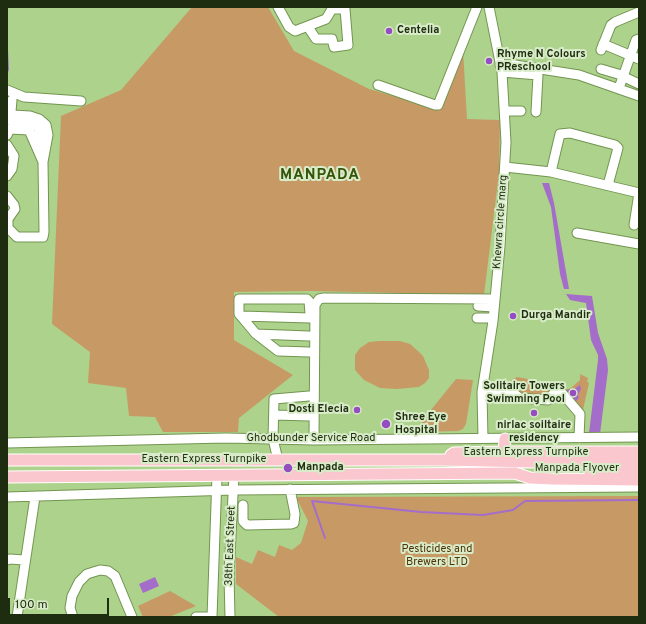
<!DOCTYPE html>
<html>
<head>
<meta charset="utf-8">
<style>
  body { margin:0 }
  #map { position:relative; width:646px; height:624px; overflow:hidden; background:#add28b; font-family:Overpass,sans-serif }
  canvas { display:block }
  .frame { position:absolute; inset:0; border:8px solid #1e2c0f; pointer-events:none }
  .scale { position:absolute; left:8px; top:598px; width:101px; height:18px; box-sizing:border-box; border:2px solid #1e2c0f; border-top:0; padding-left:5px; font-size:12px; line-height:14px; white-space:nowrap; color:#1e2c0f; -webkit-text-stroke:3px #d9ecc9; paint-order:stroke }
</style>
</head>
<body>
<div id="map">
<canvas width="646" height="624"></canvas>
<div class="frame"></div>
<div class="scale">100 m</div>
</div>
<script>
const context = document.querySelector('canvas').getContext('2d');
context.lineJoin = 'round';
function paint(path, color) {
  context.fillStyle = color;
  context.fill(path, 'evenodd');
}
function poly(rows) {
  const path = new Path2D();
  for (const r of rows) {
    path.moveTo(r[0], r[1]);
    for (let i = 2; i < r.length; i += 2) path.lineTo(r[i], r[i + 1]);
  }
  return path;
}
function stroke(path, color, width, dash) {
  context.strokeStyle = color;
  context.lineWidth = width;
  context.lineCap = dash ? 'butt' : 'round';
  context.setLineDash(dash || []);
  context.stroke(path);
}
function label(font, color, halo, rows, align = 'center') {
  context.font = font + ' Overpass,sans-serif';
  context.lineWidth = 4;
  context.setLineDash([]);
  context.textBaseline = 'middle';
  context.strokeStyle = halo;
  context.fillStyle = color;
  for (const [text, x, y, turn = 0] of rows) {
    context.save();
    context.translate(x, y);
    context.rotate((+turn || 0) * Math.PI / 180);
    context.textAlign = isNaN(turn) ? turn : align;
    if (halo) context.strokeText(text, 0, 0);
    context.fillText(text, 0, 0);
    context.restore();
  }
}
const green = poly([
  [192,7,268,7,294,51,369,89,438,109,463,50,467,119,500,120,499,173,484,295,312,291,234,292,234,340,293,375,239,418,238,432,163,432,155,417,129,416,126,388,88,383,90,352,52,324,61,116,121,90],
  [379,341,400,341,410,344,418,351,423,356,429,370,429,378,425,383,419,387,396,389,380,388,364,380,355,370,355,355,360,348,369,342],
  [580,374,588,378,587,382,589,383,583,410,579,410,552,390,547,394,525,395,500,389,500,381,509,382,517,377,538,381,551,389,570,389,580,380],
  [456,379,473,380,466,424,463,429,458,431,419,432,422,421],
  [639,496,639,617,279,617,236,584,236,557,252,564,258,550,275,557,279,545,292,550,301,543,308,521,296,497],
  [170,591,196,606,169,617,143,617,138,606]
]);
const water = poly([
  [542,183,549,183,554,203,569,289,564,289,560,274,551,207],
  [566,294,592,296,598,333,607,359,608,370,600,434,589,433,598,360,598,355,591,340,586,303,570,300],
  [580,385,581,389,578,395,579,398,576,401,566,391,569,389,573,390],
  [155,577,159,586,143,593,139,584]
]);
const stream = poly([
  [7,7,8,7],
  [7,49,8,69,7,73],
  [325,538,312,501,421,512,483,515,513,510,525,501,639,500]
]);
const minor = poly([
  [278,7,289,27,295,31,326,19,332,9,345,9,348,45,334,47,332,39,316,39,308,27],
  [603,44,639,59],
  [601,50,611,25,615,22,639,12],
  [500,65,515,65,579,75,639,96],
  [601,69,618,74,639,84],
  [502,72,538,75,536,112],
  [378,85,435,105,438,105,477,7],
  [619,88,636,40,639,39],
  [7,90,24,97,81,101],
  [505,111,521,111],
  [7,117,11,121,31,122,38,127,44,148],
  [7,135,10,129,29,130,43,162],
  [7,145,14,156,12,169,7,176],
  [505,167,551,172,639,193],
  [551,172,560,134,570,133,615,145,618,148,608,185],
  [7,196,14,205,15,209,8,219,8,228,17,237,43,237,44,232,43,162,48,135,46,125,39,119,30,116,13,115,11,112,12,100],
  [634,225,639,193],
  [577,233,639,244],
  [478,306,494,307],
  [310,314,309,301,307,299,239,299,239,314,241,316,310,318],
  [241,316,256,334],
  [477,318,493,318],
  [309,336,256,334,278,351,309,352],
  [482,392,511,391,520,398,548,400,555,392,562,393,580,414,579,438],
  [274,415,309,416],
  [483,438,482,392,493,321,500,246,506,142,502,72,489,7],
  [314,440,315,305,319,299,324,298,494,299],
  [7,443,226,438,314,440,639,437],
  [278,460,273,439,274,399,309,396],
  [7,497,233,490,639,487],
  [243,505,243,521,247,525,291,524,294,523,295,514,290,489],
  [7,560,10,559,24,560],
  [17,617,35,497],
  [73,617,70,608,72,596,79,582,87,574,100,570,108,571,115,576,132,617],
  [196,617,212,617],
  [212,617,217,476],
  [230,617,229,576,234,475]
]);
const major = poly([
  [504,452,505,439],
  [451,455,454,453,504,452,639,452],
  [7,460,442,460,533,462,639,460],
  [588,469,639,469],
  [7,477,515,473,530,478,553,479,639,480]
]);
const markers = [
  [389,31,4,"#954dc1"],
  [489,61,4,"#954dc1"],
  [513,316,4,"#954dc1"],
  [573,393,4,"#954dc1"],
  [357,410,4,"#954dc1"],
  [534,413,4,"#954dc1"],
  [386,424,5,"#954dc1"],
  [288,468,5,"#954dc1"]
];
const poiNames = [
  ["Centelia",397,31],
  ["Rhyme N Colours",497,55],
  ["PReschool",497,68],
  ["Durga Mandir",521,316],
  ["Solitaire Towers",565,387,"right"],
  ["Swimming Pool",565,400,"right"],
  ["Dosti Elecia",349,410,"right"],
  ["Shree Eye",395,418],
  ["Hospital",395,431],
  ["nirlac soiltaire",534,426,"center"],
  ["residency",534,439,"center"],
  ["Manpada",297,468]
];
const streetNames = [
  ["Khewra circle marg",501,222,-86],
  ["Ghodbunder Service Road",311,439],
  ["Eastern Express Turnpike",526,453],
  ["Eastern Express Turnpike",204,460],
  ["Manpada Flyover",577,469],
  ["38th East Street",231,546,-88]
];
const parkNames = [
  ["Pesticides and",437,550],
  ["Brewers LTD",437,563]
];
const districtNames = [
  ["MANPADA",320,176]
];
paint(green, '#c79a65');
paint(water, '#a46dc9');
stroke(stream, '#a46dc9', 2);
stroke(minor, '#729550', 11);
stroke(major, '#fff', 13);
stroke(minor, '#fff', 9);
stroke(major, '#fbc7ce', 11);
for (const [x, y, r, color] of markers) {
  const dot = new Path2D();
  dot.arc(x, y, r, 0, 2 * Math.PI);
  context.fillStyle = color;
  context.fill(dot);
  stroke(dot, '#d9ecc9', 1.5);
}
label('bold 11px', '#1e2c0f', '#d9ecc9', poiNames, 'left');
label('11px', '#1e2c0f', '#d9ecc9', streetNames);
label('11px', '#4f3206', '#d9ecc9', parkNames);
context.letterSpacing = '1px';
label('bold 15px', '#35540a', '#d9ecc9', districtNames);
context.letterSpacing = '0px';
</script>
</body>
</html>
